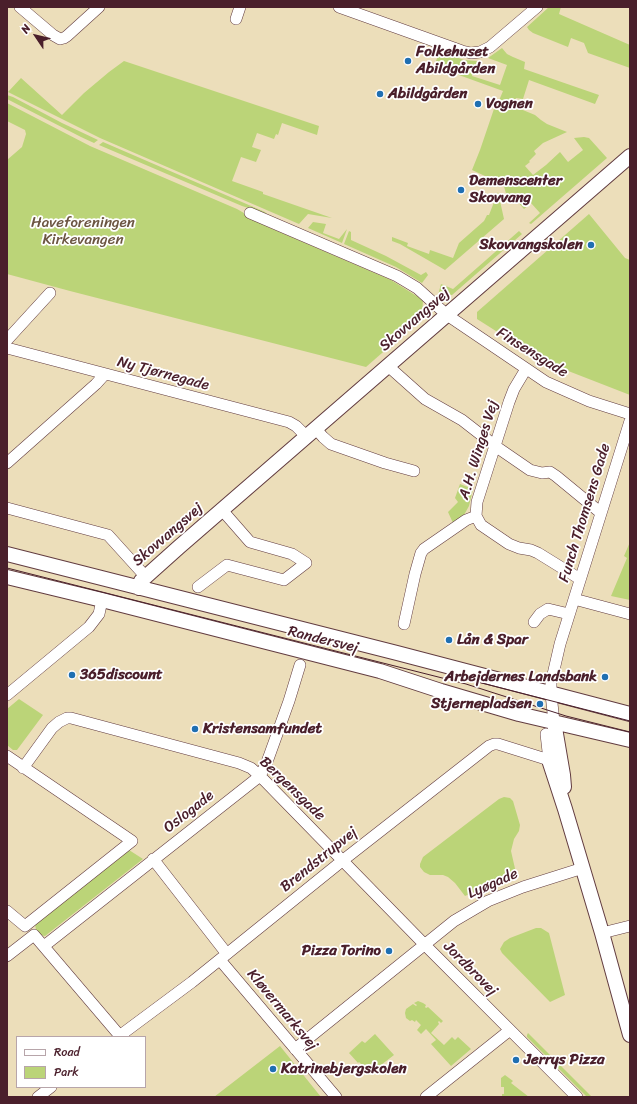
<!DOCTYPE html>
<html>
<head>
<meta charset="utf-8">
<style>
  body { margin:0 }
  #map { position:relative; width:637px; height:1104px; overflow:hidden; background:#ecdeba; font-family:Sriracha,sans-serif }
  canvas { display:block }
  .frame { position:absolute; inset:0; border:8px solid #4a1f2b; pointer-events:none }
  .legend { position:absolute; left:16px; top:1036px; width:130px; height:52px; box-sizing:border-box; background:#fff; border:1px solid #b7a5aa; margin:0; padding:5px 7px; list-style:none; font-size:12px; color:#4a1f2b }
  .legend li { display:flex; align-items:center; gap:8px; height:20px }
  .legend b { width:20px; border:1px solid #b7a5aa }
  .north { position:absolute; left:16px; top:16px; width:40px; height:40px; -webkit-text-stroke:3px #fff; paint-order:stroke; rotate:305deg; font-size:11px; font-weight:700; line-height:16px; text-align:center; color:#4a1f2b }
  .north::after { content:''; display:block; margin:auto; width:14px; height:18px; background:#4a1f2b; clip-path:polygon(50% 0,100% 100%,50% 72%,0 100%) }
</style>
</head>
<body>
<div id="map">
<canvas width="637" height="1104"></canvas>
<div class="frame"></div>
<ul class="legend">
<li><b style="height:5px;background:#fff"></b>Road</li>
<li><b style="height:11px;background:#bbd478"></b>Park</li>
</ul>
<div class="north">N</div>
</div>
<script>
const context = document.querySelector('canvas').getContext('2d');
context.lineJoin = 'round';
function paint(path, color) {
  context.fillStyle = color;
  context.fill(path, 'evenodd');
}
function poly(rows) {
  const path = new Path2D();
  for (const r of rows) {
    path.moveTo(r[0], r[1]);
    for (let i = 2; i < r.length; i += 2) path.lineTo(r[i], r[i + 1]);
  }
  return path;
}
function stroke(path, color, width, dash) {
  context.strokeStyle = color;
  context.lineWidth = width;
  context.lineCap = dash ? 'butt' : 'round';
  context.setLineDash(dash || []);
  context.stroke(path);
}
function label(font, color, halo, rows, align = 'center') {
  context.font = font + ' Sriracha,sans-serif';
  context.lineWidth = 3.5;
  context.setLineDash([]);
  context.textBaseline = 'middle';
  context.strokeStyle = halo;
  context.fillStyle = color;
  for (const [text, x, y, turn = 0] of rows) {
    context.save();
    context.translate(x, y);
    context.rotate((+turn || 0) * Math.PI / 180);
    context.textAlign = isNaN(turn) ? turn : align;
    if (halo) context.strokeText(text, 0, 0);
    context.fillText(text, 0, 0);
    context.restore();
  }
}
const green = poly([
  [549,7,561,7,559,14,630,45,630,68,588,53,584,43,571,38,568,47,533,33,529,30,527,27],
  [502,48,507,54,513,57,525,62,524,69,599,95,595,104,529,80,523,99,516,98,512,108,516,110,518,108,535,115,541,120,547,124,567,132,543,143,534,151,536,154,529,161,530,162,525,166,533,175,546,165,560,152,568,162,583,150,574,138,584,137,589,138,607,158,531,224,529,223,540,213,531,203,524,209,517,201,513,204,507,197,503,183,491,177,485,176,472,170,480,150,496,103,498,103,503,91,434,66,440,51,464,60,477,61,472,76,500,85,507,65,488,58],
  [124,61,319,126,317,135,282,123,278,135,276,134,274,139,257,133,252,147,261,150,256,162,241,157,232,181,263,192,263,194,332,218,308,214,299,224,100,138,8,92,21,78,62,115,84,93,109,72],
  [7,95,13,97,62,123,98,140,94,143,81,137,7,99],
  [7,103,90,146,237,209,268,227,391,280,423,300,422,318,366,367,70,291,7,274,7,160,22,147,26,134,25,130,7,121],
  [103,142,265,212,267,214,242,206,99,145],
  [498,192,504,219,445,270,400,244,392,241,392,237,408,243,407,246,429,254,430,250,453,258,459,243,484,221,487,215,489,215],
  [589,214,625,258,630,260,630,395,558,367,518,345,477,319,477,312],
  [313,222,326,224,323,233,339,239,347,229,342,243,308,228],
  [349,231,351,232,351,240,386,256,421,275,426,272,428,275,422,283,396,267,344,244],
  [519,231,522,234,452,295,438,295,441,284,453,289],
  [460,484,473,489,469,506,464,515,453,523,448,512,458,502,455,498],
  [630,542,630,600,611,596,627,558,624,556],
  [19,699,43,715,17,750,13,750,7,745,7,709],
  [504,797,510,798,513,801,520,825,519,831,514,839,511,851,516,873,465,896,455,883,448,877,443,875,430,875,424,872,420,867,420,864,423,857,499,799],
  [129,850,143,859,45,936,40,935,36,930,35,924],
  [536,928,541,928,549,933,565,995,550,1002,502,953,500,949,504,942,510,938],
  [418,1001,423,1003,426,1005,425,1007,426,1008,428,1007,443,1021,441,1023,439,1021,438,1022,439,1024,431,1033,444,1045,452,1037,455,1040,458,1037,471,1049,451,1066,431,1044,436,1040,426,1029,421,1034,417,1030,421,1025,416,1020,415,1022,412,1020,410,1021,406,1018,405,1013,406,1009,413,1004,416,1006,417,1005,414,1003],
  [528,1033,592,1097,587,1097,527,1037,527,1035],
  [375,1034,394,1055,368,1075,362,1068,363,1066,359,1062,358,1063,349,1053,362,1041,365,1043],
  [280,1046,321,1097,214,1097],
  [505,1075,513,1081,511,1083,529,1097,502,1097,502,1094,504,1094,504,1087,501,1087,501,1078]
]);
const minor = poly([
  [20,7,53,35,60,39,64,38,67,36,99,7],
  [339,7,462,51,471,53,480,52,490,47,537,7],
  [236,19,240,7],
  [250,213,397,276,417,288,447,315,546,382,589,401,630,414],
  [7,340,50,293],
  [7,348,289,422,296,426,307,437],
  [388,366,425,399,462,420,498,448,530,470,542,473,550,472,556,476,601,513],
  [526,369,514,389,509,402,477,502,476,516,481,525,509,544,519,548,531,550,538,553,580,579],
  [316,429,323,437,331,444,385,463,414,471],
  [7,463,96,384,105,374],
  [7,508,108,535,146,577],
  [198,587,227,565,284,580,306,563,292,554,250,542,222,510],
  [574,599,630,614],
  [534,622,540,614,548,609,569,614],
  [404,624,415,574,421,553,424,549,466,520,476,516],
  [7,695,89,627,99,614,102,600],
  [554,722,551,694,551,683,560,644,630,421],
  [7,756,132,841,25,926,7,911],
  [23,768,52,728,59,722,67,718,71,718,239,763,251,768,260,776,425,945,577,1097],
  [153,859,227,954],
  [602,933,630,926],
  [44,946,260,776,267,762,289,701,300,665],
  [7,956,34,935,120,1036],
  [220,960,336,1097],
  [118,1037,192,982,342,861,489,746,494,744,498,744,549,760,546,734],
  [295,1049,454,921,488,901,523,887,583,868],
  [38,1097,51,1087],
  [426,1097,510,1030]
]);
const tertiary = poly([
  [7,554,397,653,630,714],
  [7,577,102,600,380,671,441,691,519,714,630,740],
  [139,588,141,581,179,547,630,156],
  [554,722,563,775,564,787],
  [549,760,565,809,602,933,630,1035]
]);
const tram = poly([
  [7,568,466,684,566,716,630,732],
  [470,680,630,721]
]);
const markers = [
  [408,61,4,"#1f6fb2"],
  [380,94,4,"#1f6fb2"],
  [478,104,4,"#1f6fb2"],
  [461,190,4,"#1f6fb2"],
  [591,245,4,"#1f6fb2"],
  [449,640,4,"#1f6fb2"],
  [72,675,4,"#1f6fb2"],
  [605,677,4,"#1f6fb2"],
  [540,704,4,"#1f6fb2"],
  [195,729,4,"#1f6fb2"],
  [389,951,4,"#1f6fb2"],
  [516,1060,4,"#1f6fb2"],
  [273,1069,4,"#1f6fb2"]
];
const poiNames = [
  ["Folkehuset",416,52],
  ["Abildgården",416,69],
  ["Abildgården",388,94],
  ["Vognen",486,104],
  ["Demenscenter",469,181],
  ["Skovvang",469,198],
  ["Skovvangskolen",583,245,"right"],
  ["Lån & Spar",457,640],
  ["365discount",80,675],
  ["Arbejdernes Landsbank",597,677,"right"],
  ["Stjernepladsen",532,704,"right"],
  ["Kristensamfundet",203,729],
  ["Pizza Torino",381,951,"right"],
  ["Jerrys Pizza",524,1060],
  ["Katrinebjergskolen",281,1069]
];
const parkNames = [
  ["Haveforeningen",83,223],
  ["Kirkevangen",83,240]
];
const streetNames = [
  ["Skovvangsvej",415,320,-41],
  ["Finsensgade",532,353,32],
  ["Ny Tjørnegade",163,374,15],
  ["A.H. Winges Vej",479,450,-73],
  ["Funch Thomsens Gade",585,513,-73],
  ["Skovvangsvej",168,535,-41],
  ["Randersvej",323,640,14],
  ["Bergensgade",292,789,44],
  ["Oslogade",189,812,-38],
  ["Brendstrupvej",319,860,-39],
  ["Lyøgade",493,884,-24],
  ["Jordbrovej",470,969,45],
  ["Kløvermarksvej",282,1010,50]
];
paint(green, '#bbd478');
stroke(minor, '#623c40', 12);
stroke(tertiary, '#623c40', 16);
stroke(minor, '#fff', 11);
stroke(tertiary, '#fff', 14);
stroke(tram, '#4a1f2b', 1);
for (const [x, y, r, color] of markers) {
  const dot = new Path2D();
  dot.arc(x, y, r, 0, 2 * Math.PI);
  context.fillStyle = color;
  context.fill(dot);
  stroke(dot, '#fff', 1.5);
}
label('bold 15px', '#4a1f2b', '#fff', poiNames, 'left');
label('15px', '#6c5542', '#fff', parkNames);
label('15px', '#4a1f2b', '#fff', streetNames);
</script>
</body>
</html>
